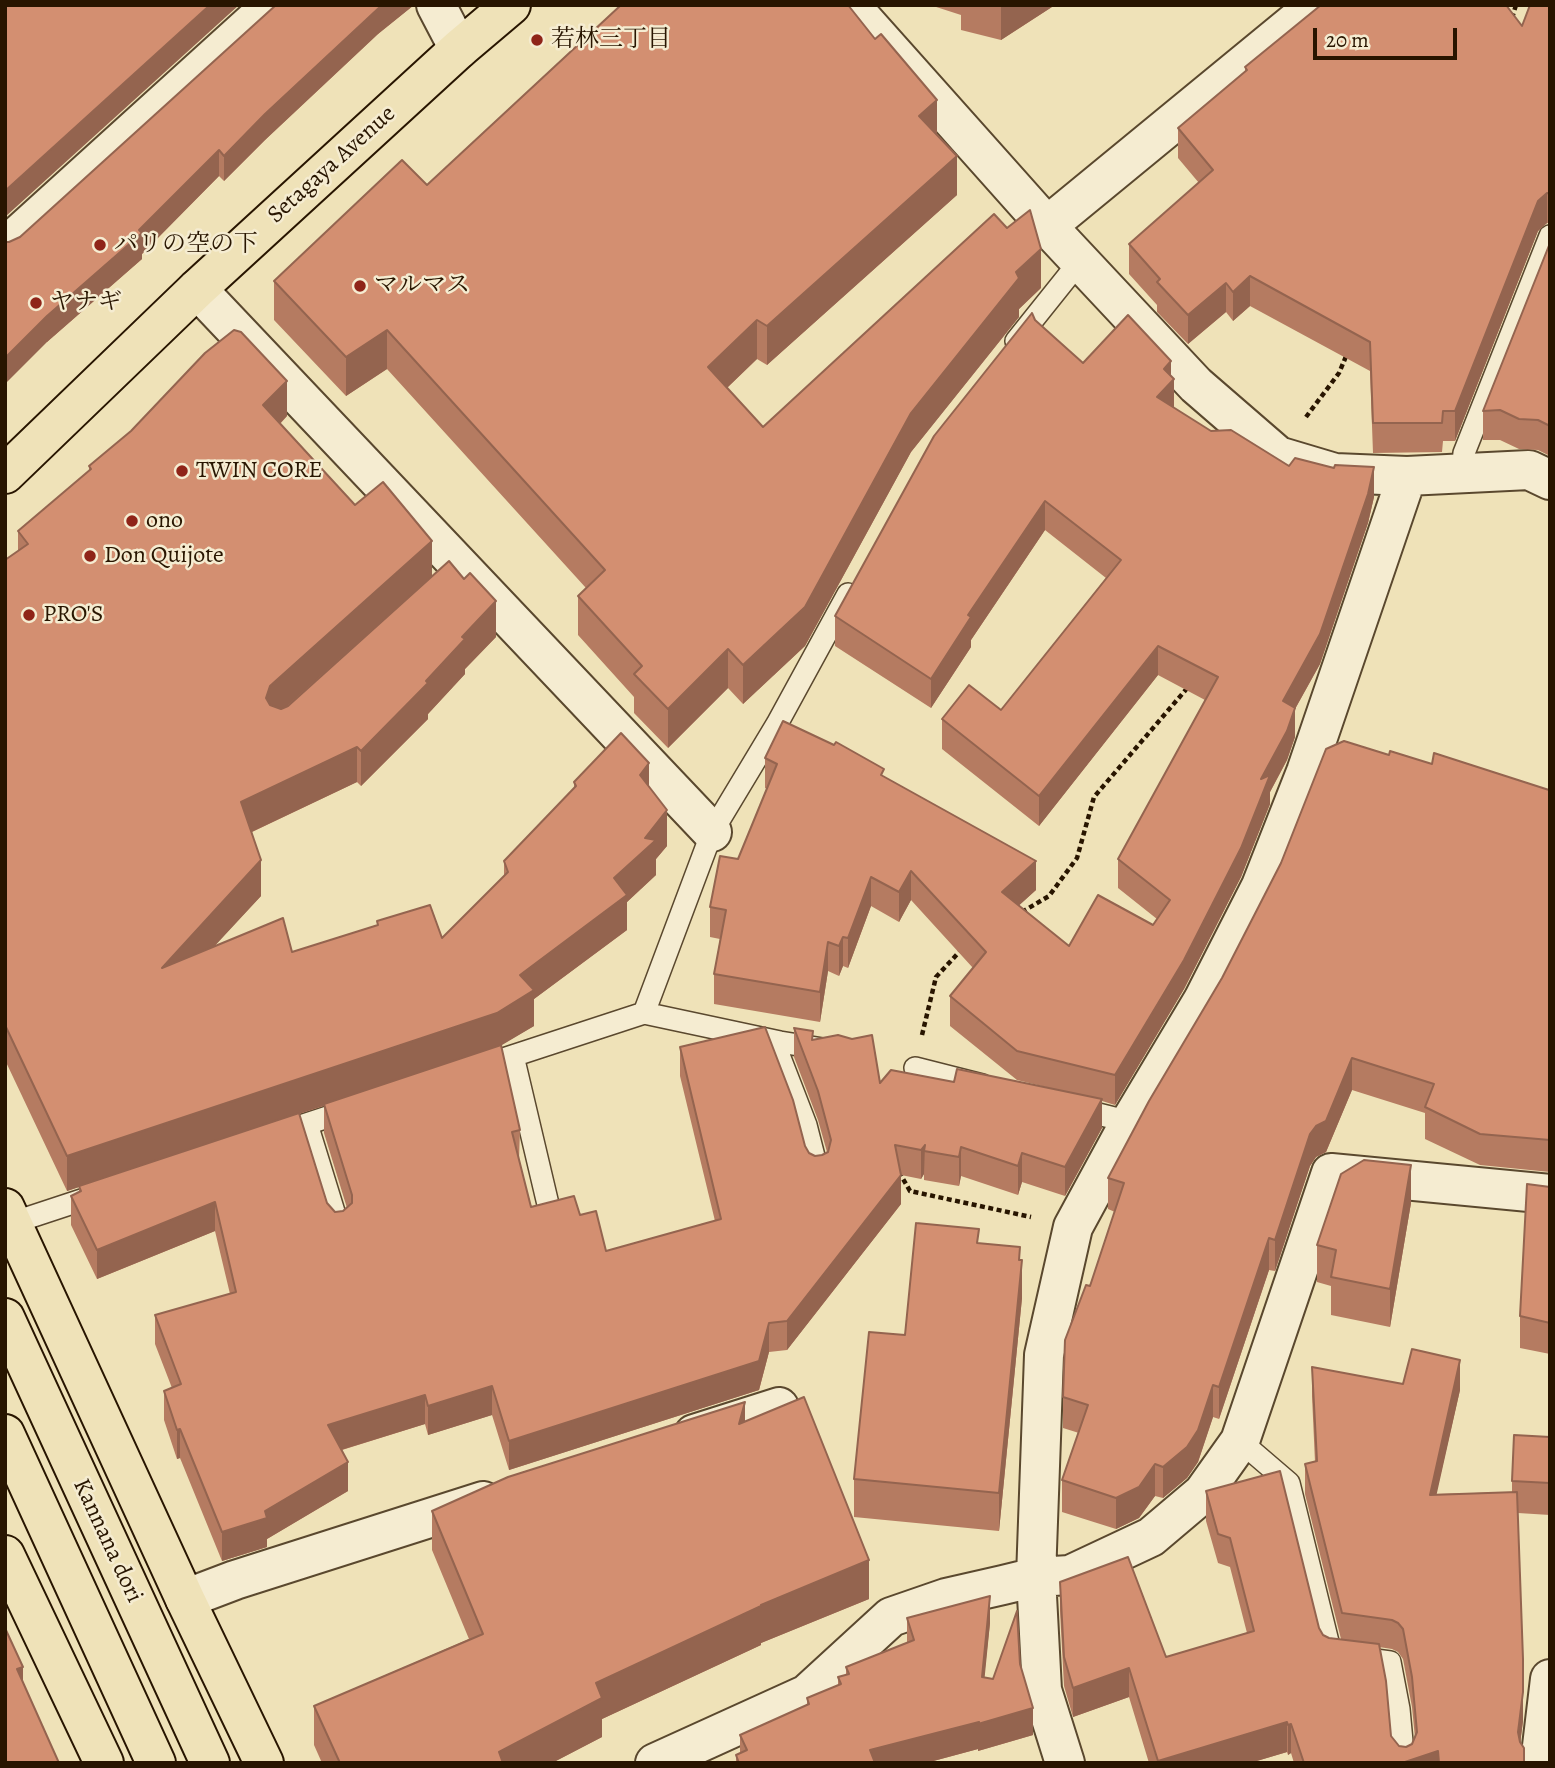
<!DOCTYPE html>
<html>
<head>
<meta charset="utf-8">
<style>
  body { margin:0 }
  #map { position:relative; width:1555px; height:1768px; overflow:hidden; background:#efe2b8; font-family:Alegreya,serif }
  canvas { display:block }
  .frame { position:absolute; inset:0; border:7px solid #281500; pointer-events:none }
  .scale { position:absolute; left:1313px; top:28px; width:144px; height:32px; box-sizing:border-box; border:4px solid #281500; border-top:0; padding-left:9px; font-size:21px; line-height:24px; white-space:nowrap; color:#281500; -webkit-text-stroke:5px #f5ecd1; paint-order:stroke }
</style>
</head>
<body>
<div id="map">
<canvas width="1555" height="1768"></canvas>
<div class="frame"></div>
<div class="scale">20 m</div>
</div>
<script>
const context = document.querySelector('canvas').getContext('2d');
context.lineJoin = 'round';
function poly(rows) {
  const path = new Path2D();
  for (const r of rows) {
    path.moveTo(r[0], r[1]);
    for (let i = 2; i < r.length; i += 2) path.lineTo(r[i], r[i + 1]);
  }
  return path;
}
function stroke(path, color, width, dash) {
  context.strokeStyle = color;
  context.lineWidth = width;
  context.lineCap = dash ? 'butt' : 'round';
  context.setLineDash(dash || []);
  context.stroke(path);
}
function paint(path, color) {
  context.fillStyle = color;
  context.fill(path, 'evenodd');
}
function label(font, color, halo, rows, align = 'center') {
  context.font = font + ' Alegreya,"Noto Serif JP",serif';
  context.lineWidth = 5;
  context.setLineDash([]);
  context.textBaseline = 'middle';
  context.strokeStyle = halo;
  context.fillStyle = color;
  for (const [text, x, y, turn = 0] of rows) {
    context.save();
    context.translate(x, y);
    context.rotate((+turn || 0) * Math.PI / 180);
    context.textAlign = isNaN(turn) ? turn : align;
    if (halo) context.strokeText(text, 0, 0);
    context.fillText(text, 0, 0);
    context.restore();
  }
}
const path = poly([
  [1512,18,1516,5],
  [1306,417,1339,373,1347,354],
  [1022,912,1049,896,1077,858,1094,797,1189,686],
  [922,1035,936,977,961,950],
  [899,1172,910,1191,1031,1217]
]);
const service = poly([
  [1016,341,1080,261],
  [1462,474,1464,453,1550,236],
  [644,1013,712,832,777,724,848,594],
  [780,1042,777,1050,806,1125,818,1172],
  [513,1056,551,1217],
  [479,1067,644,1013,780,1042,823,1049],
  [915,1068,982,1085],
  [1074,1108,1130,1122],
  [307,1124,339,1228],
  [276,1134,349,1110],
  [12,1223,97,1195],
  [1240,1441,1289,1483,1331,1654,1390,1662,1399,1709,1404,1763]
]);
const minor = poly([
  [436,5,459,49],
  [850,5,1047,226,1196,385,1278,456,1335,473,1407,476,1529,470,1550,480],
  [1047,226,1316,5],
  [5,247,272,5],
  [197,289,712,832],
  [694,1434,779,1407],
  [185,1599,235,1580,483,1501],
  [655,1763,807,1694,891,1617,946,1598,1003,1585,1036,1577,1070,1575,1151,1537,1203,1493,1240,1441,1331,1173,1550,1194],
  [1065,1763,1042,1690,1036,1577,1044,1355,1073,1227,1130,1122,1203,1000,1261,886,1306,772,1407,476],
  [1540,1763,1550,1679]
]);
const primary = poly([
  [5,474,197,289,459,49,511,5],
  [5,1208,185,1599,264,1763],
  [5,1318,210,1763],
  [5,1434,156,1763],
  [5,1555,104,1763]
]);
const wall = poly([
  [414,5,378,34,265,140,224,181,219,176,142,254,142,259,47,342,9,242,20,237],
  [930,5,1055,5,1001,40,961,30,961,15],
  [1550,5,1550,223,1547,223,1538,231,1455,441,1443,441,1442,452,1373,453,1370,371,1250,306,1233,321,1226,312,1188,344,1157,312,1157,305,1129,274,1129,244,1199,183,1178,158,1178,128,1245,72,1245,67,1522,26],
  [937,135,957,195,767,365,757,359,727,388,763,427,1041,288,1019,309,1019,317,911,452,805,646,743,704,728,688,668,748,634,713,634,697,578,635,578,596,586,588,387,369,346,396,274,320,274,281,427,185],
  [1550,243,1550,456,1538,450,1519,449,1500,440,1483,440,1483,411],
  [1035,320,1083,363,1171,376,1174,408,1211,431,1289,466,1374,497,1368,523,1320,664,1295,709,1295,737,1287,760,1270,792,1270,804,1241,877,1184,989,1115,1105,1102,1101,1102,1128,1065,1196,1022,1182,1018,1195,961,1176,959,1186,924,1180,924,1174,921,1179,901,1175,901,1204,787,1350,769,1352,759,1390,509,1470,492,1415,428,1435,425,1424,342,1450,348,1491,267,1539,267,1547,222,1561,180,1458,177,1459,164,1420,164,1391,172,1388,155,1344,155,1315,230,1294,215,1231,97,1279,71,1225,71,1196,79,1192,79,1187,67,1191,5,1060,5,560,18,551,18,531,89,471,89,466,287,416,280,424,355,505,432,576,496,637,465,669,465,674,428,714,428,719,361,786,357,782,252,832,261,896,214,946,292,952,377,925,377,921,442,938,504,876,504,861,574,788,574,782,649,788,667,846,656,859,656,875,627,902,627,930,534,999,534,1026,501,1045,520,1130,519,1159,531,1207,580,1215,606,1251,715,1221,680,1076,680,1047,805,1146,809,1153,815,1156,822,1155,827,1152,818,1120,794,1057,794,1028,880,1083,954,1082,1054,1089,1017,1080,950,1026,950,996,973,968,911,900,899,922,871,906,848,968,843,966,839,976,828,971,820,1022,714,1004,714,974,720,939,710,937,710,907,738,859,767,789,765,788,765,758,884,777,1036,890,1019,905,1069,946,1153,925,1157,919,1118,888,1118,859,1205,700,1158,675,1039,826,942,749,942,719,1001,710,1106,578,1045,530,971,640,971,647,931,708,835,646,835,616],
  [324,1106,324,1133,347,1208,343,1211,335,1212,327,1203,299,1114],
  [1389,755,1549,790,1550,789,1550,1172,1480,1165,1425,1139,1425,1113,1352,1090,1326,1152,1316,1157,1310,1166,1275,1271,1269,1270,1219,1419,1213,1417,1198,1462,1187,1478,1163,1498,1155,1496,1139,1518,1116,1529,1062,1512,1062,1480,1079,1433,1063,1428,1063,1397,1115,1212,1108,1209,1108,1178],
  [1550,1187,1550,1354,1520,1348,1520,1316],
  [1411,1203,1390,1327,1331,1315,1331,1286,1317,1282,1317,1245],
  [979,1244,1020,1260,1022,1298,999,1531,854,1517,854,1479,905,1335],
  [1312,1367,1403,1384,1460,1390,1436,1494,1512,1492,1512,1481,1550,1437,1550,1515,1518,1513,1523,1659,1523,1721,1520,1743,1524,1763,1294,1763,1291,1753,1288,1755,1287,1752,1250,1763,1149,1763,1129,1697,1073,1717,1064,1686,1060,1611,1060,1582,1166,1657,1247,1633,1230,1567,1218,1563,1206,1521,1206,1491,1323,1635,1329,1638,1341,1639,1305,1494,1305,1464,1315,1462,1312,1396],
  [1379,1647,1392,1649,1398,1652,1403,1659,1412,1707,1415,1738,1412,1744,1406,1747,1399,1746,1391,1736],
  [745,1421,869,1599,761,1643,761,1645,602,1719,602,1737,552,1763,322,1763,314,1745,314,1706,469,1639,432,1550,432,1511],
  [907,1618,990,1623,984,1677,993,1679,1020,1664,1033,1735,978,1751,978,1749,926,1763,736,1763,736,1755,740,1753,740,1735,807,1705,807,1698,838,1685,838,1677,846,1675,846,1667,907,1643]
]);
const shadedWall = poly([
  [210,5,239,5,5,217,5,191],
  [382,5,414,5,378,34,265,140,224,181,224,156,265,114],
  [1001,5,1055,5,1001,40],
  [937,100,937,140,919,116],
  [219,150,219,176,142,254,142,259,47,342,5,384,5,358,47,316,139,230],
  [957,156,957,195,767,365,767,326],
  [1547,193,1547,223,1538,231,1455,441,1455,411,1538,201],
  [1041,249,1041,288,1019,309,1019,317,911,452,805,646,743,704,743,665,911,413,1016,272],
  [1250,276,1250,306,1233,321,1233,292],
  [1226,283,1226,312,1188,344,1188,315],
  [757,320,757,359,708,406,708,367],
  [387,330,387,369,346,396,346,357],
  [1171,361,1171,382,1174,379,1174,408,1157,397,1164,369],
  [287,381,287,416,263,441,263,405],
  [1374,467,1374,497,1368,523,1320,664,1295,709,1295,737,1287,760,1270,792,1270,804,1241,877,1184,989,1115,1105,1115,1075,1261,779,1283,701],
  [1045,501,1045,530,971,640,971,647,931,708,931,679,968,615],
  [432,541,432,576,270,721,266,698,270,686],
  [496,601,496,637,465,669,465,674,428,714,428,719,361,786,361,751,426,681,462,637],
  [1158,646,1158,675,1039,826,1039,796],
  [728,649,728,688,668,748,668,709],
  [357,747,357,782,241,837,241,802],
  [649,763,649,798,640,775],
  [667,810,667,846,656,859,656,875,627,902,627,930,534,999,534,1026,497,1048,67,1191,67,1156,520,975,614,878],
  [261,860,261,896,162,1003,162,968],
  [1036,861,1036,890,1002,921,1002,892],
  [911,871,911,900,899,922,899,892],
  [871,877,871,906,848,968,848,938],
  [843,937,843,966,839,976,839,946],
  [828,942,828,971,820,1022,820,992],
  [1352,1058,1352,1090,1326,1152,1316,1157,1310,1166,1275,1271,1275,1240,1310,1134],
  [1102,1099,1102,1128,1065,1196,1065,1167],
  [925,1145,924,1174,921,1179,921,1150],
  [961,1147,961,1176,959,1186,959,1157],
  [1022,1153,1022,1182,1018,1195,1018,1166],
  [1411,1165,1411,1203,1390,1327,1390,1289],
  [901,1175,901,1204,787,1350,787,1321],
  [215,1202,215,1231,97,1279,97,1250],
  [1269,1238,1269,1270,1219,1419,1219,1387],
  [1020,1247,1020,1285,1022,1260,1022,1298,999,1531,999,1493],
  [769,1323,769,1352,759,1390,509,1470,509,1441],
  [1460,1360,1460,1390,1430,1524,1430,1495],
  [1213,1385,1213,1417,1198,1462,1187,1478,1163,1498,1163,1467],
  [492,1386,492,1415,428,1435,428,1406],
  [425,1395,425,1424,328,1454,328,1425],
  [745,1402,745,1441,739,1424],
  [180,1429,180,1458,177,1459,177,1430],
  [348,1462,348,1491,267,1539,267,1547,222,1561,222,1532,265,1511],
  [1155,1464,1155,1496,1139,1518,1116,1529,1116,1498],
  [869,1560,869,1599,761,1643,761,1645,602,1719,602,1737,552,1763,499,1763,499,1752,596,1683,761,1605],
  [990,1596,990,1623,982,1704,982,1677],
  [23,1667,23,1695,17,1669],
  [1129,1668,1129,1697,1073,1717,1073,1688],
  [1523,1692,1523,1721,1518,1761,1518,1732],
  [1033,1708,1033,1735,978,1751,978,1749,926,1763,870,1763,870,1750],
  [1287,1722,1287,1752,1250,1763,1158,1763,1158,1761],
  [1291,1724,1291,1753,1288,1755,1288,1725],
  [1438,1751,1438,1763,1402,1763]
]);
const building = poly([
  [5,5,210,5,5,191,5,5],
  [276,5,382,5,265,114,224,156,219,150,139,230,142,233,47,316,5,358,5,242,9,242,20,237,276,5],
  [621,5,848,5,875,39,881,34,937,100,919,116,957,156,767,326,757,320,708,367,763,427,994,214,1007,228,1030,210,1041,249,1016,272,1019,278,911,413,805,607,743,665,728,649,668,709,634,674,642,666,578,596,605,570,387,330,346,357,274,281,402,160,427,185,621,5],
  [1321,5,1506,5,1522,26,1530,5,1550,5,1550,194,1547,193,1538,201,1455,411,1443,411,1442,423,1373,423,1370,342,1250,276,1233,292,1226,283,1188,315,1157,282,1160,279,1129,244,1213,170,1178,128,1247,70,1245,67,1321,5],
  [1550,243,1550,426,1538,420,1519,419,1500,410,1483,411,1550,243],
  [1032,313,1035,320,1083,363,1128,315,1171,361,1164,369,1174,379,1157,397,1211,431,1231,430,1289,466,1295,458,1334,468,1335,465,1374,467,1368,494,1320,634,1283,701,1295,708,1287,731,1261,779,1270,775,1241,848,1184,960,1115,1075,1017,1051,950,996,986,952,911,871,899,892,871,877,848,938,843,937,839,946,828,942,820,992,714,974,726,910,710,907,720,856,738,859,777,764,765,758,783,721,834,745,836,742,884,769,881,775,1036,861,1002,892,1069,946,1098,895,1153,925,1170,900,1118,859,1218,677,1158,646,1039,796,942,719,969,685,1001,710,1121,560,1045,501,968,615,971,617,931,679,835,616,934,436,1032,313],
  [234,330,241,332,287,381,263,405,355,505,383,482,432,541,270,686,266,698,270,705,281,709,288,706,449,561,464,579,470,573,496,601,462,637,465,639,426,681,428,683,361,751,357,747,241,802,261,860,162,968,283,918,292,952,378,925,377,921,430,905,442,938,508,872,504,861,576,786,574,782,621,733,649,763,640,775,667,810,645,838,656,840,614,878,627,895,520,975,534,990,497,1013,67,1156,5,1025,5,560,28,544,18,531,91,469,89,466,131,431,205,353,234,330],
  [1344,741,1389,755,1390,751,1432,764,1434,753,1549,790,1550,789,1550,1140,1480,1134,1425,1107,1434,1084,1352,1058,1326,1121,1316,1126,1310,1134,1275,1240,1269,1238,1219,1387,1213,1385,1198,1430,1187,1447,1163,1467,1155,1464,1139,1487,1116,1498,1062,1480,1088,1405,1063,1397,1065,1340,1086,1285,1090,1286,1124,1183,1108,1178,1149,1101,1222,978,1281,863,1326,749,1344,741],
  [765,1027,793,1100,805,1146,809,1153,815,1156,822,1155,828,1152,831,1140,818,1091,794,1028,813,1031,812,1040,838,1035,852,1039,872,1035,880,1083,891,1070,954,1082,957,1069,1102,1099,1065,1167,1022,1153,1018,1166,961,1147,959,1157,924,1151,925,1145,921,1150,895,1145,901,1175,787,1321,769,1323,759,1361,509,1441,492,1386,428,1406,425,1395,328,1425,348,1462,265,1511,267,1518,222,1532,180,1429,177,1430,164,1391,181,1384,155,1315,236,1292,215,1202,97,1250,71,1196,81,1191,79,1186,299,1113,327,1203,335,1212,343,1211,352,1203,352,1195,324,1104,501,1045,520,1130,512,1132,531,1207,574,1196,580,1215,596,1211,606,1251,721,1219,680,1047,765,1027],
  [1364,1160,1411,1165,1390,1289,1331,1277,1336,1250,1317,1245,1341,1174,1364,1160],
  [1527,1184,1550,1187,1550,1323,1520,1316,1527,1184],
  [916,1223,979,1229,977,1243,1020,1247,1019,1260,1022,1260,999,1493,854,1479,869,1332,905,1335,916,1223],
  [1412,1349,1460,1360,1430,1495,1517,1492,1523,1659,1523,1692,1518,1732,1520,1742,1524,1748,1524,1763,1439,1763,1438,1751,1402,1763,1304,1763,1291,1724,1288,1725,1287,1722,1158,1761,1129,1668,1073,1688,1064,1657,1060,1582,1128,1557,1166,1657,1254,1631,1230,1538,1218,1534,1206,1491,1280,1471,1319,1628,1323,1635,1329,1638,1379,1644,1386,1681,1391,1736,1399,1746,1406,1747,1412,1744,1417,1732,1412,1677,1403,1629,1398,1623,1392,1620,1342,1613,1305,1464,1317,1461,1312,1367,1403,1384,1412,1349],
  [804,1397,869,1560,761,1605,761,1606,596,1683,602,1698,499,1752,503,1763,340,1763,314,1706,483,1634,432,1511,508,1477,745,1402,739,1424,804,1397],
  [1514,1435,1550,1437,1550,1483,1512,1481,1514,1435],
  [990,1596,982,1677,993,1679,1017,1611,1020,1664,1033,1708,978,1724,979,1722,870,1750,875,1763,739,1763,736,1755,747,1750,740,1735,809,1704,807,1698,841,1684,838,1677,849,1674,846,1667,914,1640,907,1618,990,1596],
  [5,1628,23,1667,17,1669,59,1763,5,1763,5,1628]
]);
const markers = [
  [537,40,7,"#8f2418"],
  [100,245,7,"#8f2418"],
  [360,286,7,"#8f2418"],
  [36,303,7,"#8f2418"],
  [182,471,7,"#8f2418"],
  [132,521,7,"#8f2418"],
  [90,556,7,"#8f2418"],
  [29,615,7,"#8f2418"]
];
const poiNames = [
  ["若林三丁目",551,40],
  ["パリの空の下",114,245],
  ["マルマス",374,286],
  ["ヤナギ",50,303],
  ["TWIN CORE",196,471],
  ["ono",146,521],
  ["Don Quijote",104,556],
  ["PRO'S",43,615]
];
const streetNames = [
  ["Setagaya Avenue",332,165,-42],
  ["Kannana dori",107,1541,65]
];
stroke(service, '#5a482e', 24);
stroke(minor, '#5a482e', 42);
stroke(primary, '#281500', 42);
stroke(path, '#281500', 4.5, [5, 3.5]);
stroke(service, '#f5ecd1', 21);
stroke(minor, '#f5ecd1', 38);
stroke(primary, '#efe2b8', 38);
paint(wall, '#b57b61');
paint(shadedWall, '#94644f');
paint(building, '#d38f71');
stroke(building, '#94644f', 2);
for (const [x, y, r, color] of markers) {
  const dot = new Path2D();
  dot.arc(x, y, r, 0, 2 * Math.PI);
  context.fillStyle = color;
  context.fill(dot);
  stroke(dot, '#f5ecd1', 2.5);
}
label('24px', '#281500', '#f5ecd1', poiNames, 'left');
label('24px', '#281500', '#f5ecd1', streetNames);
</script>
</body>
</html>
